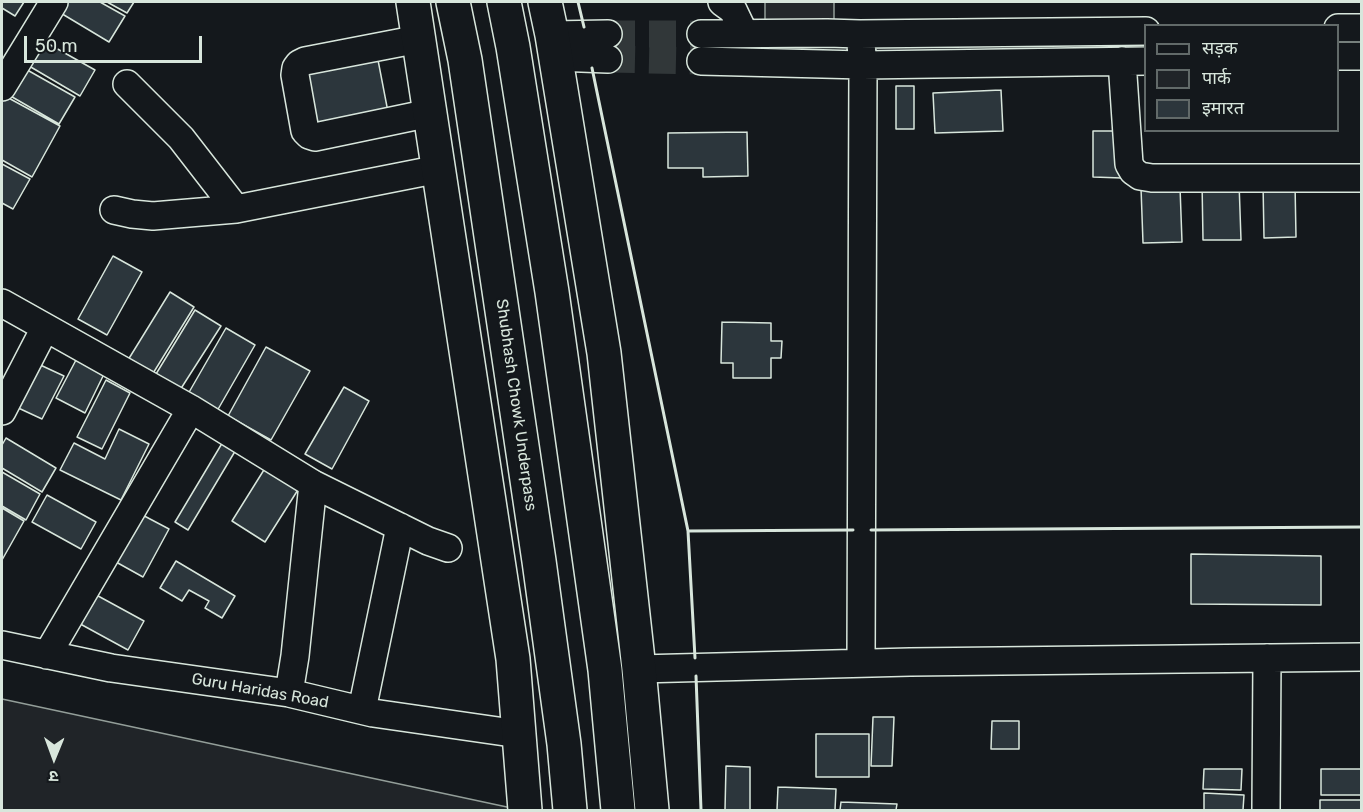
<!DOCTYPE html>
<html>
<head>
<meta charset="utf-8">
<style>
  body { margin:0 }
  #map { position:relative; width:1363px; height:812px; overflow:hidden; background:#14181c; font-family:Rubik,"Noto Sans Devanagari",sans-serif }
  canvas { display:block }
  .frame { position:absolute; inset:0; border:3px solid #d8e6dc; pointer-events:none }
  .legend { position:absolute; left:1144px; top:24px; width:195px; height:108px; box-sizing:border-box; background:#14181c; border:2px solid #626a69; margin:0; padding:8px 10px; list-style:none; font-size:18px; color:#d8e6dc }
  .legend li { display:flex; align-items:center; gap:12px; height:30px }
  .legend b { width:30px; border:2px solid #626a69 }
  .north { position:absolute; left:24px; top:728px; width:60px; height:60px; -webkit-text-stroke:4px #14181c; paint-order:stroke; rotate:181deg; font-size:16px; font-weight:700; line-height:24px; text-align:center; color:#d8e6dc }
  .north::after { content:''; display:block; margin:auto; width:21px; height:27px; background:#d8e6dc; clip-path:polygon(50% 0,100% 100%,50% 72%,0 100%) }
  .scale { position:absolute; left:24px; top:36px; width:178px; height:27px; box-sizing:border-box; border:3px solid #d8e6dc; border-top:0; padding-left:8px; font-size:18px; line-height:21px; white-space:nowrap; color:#d8e6dc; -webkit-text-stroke:4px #14181c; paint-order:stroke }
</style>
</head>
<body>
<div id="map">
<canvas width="1363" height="812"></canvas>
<div class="frame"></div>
<ul class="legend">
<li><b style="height:8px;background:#14181c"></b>सड़क</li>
<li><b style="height:16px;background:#202428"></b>पार्क</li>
<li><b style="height:16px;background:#2c363c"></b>इमारत</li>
</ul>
<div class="north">उ</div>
<div class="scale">50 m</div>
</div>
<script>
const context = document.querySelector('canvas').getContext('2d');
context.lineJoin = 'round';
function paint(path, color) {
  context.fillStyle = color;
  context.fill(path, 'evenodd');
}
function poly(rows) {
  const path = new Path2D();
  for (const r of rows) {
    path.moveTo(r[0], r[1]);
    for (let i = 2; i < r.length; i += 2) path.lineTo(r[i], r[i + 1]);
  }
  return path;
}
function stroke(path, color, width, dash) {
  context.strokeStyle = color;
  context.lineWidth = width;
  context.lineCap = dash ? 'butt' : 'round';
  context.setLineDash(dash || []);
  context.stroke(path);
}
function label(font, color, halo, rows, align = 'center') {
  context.font = font + ' Rubik,sans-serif';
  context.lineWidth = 4.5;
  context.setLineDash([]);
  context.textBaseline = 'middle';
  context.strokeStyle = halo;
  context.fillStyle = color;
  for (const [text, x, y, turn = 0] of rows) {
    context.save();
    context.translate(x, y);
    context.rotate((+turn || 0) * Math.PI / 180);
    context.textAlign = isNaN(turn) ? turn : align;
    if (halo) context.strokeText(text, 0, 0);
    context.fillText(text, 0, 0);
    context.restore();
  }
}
const green = poly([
  [2,699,521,810,2,810,2,699]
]);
const parking = poly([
  [765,2,834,2,834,24,765,24,765,2]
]);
const building = poly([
  [2,2,24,2,15,16,2,8,2,2],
  [58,2,100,2,125,16,109,42,54,9,58,2],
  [107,2,134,2,127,13,107,2],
  [38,38,95,70,80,96,24,63,38,38],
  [378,60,388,112,308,127,298,76,378,60],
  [22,67,75,97,59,124,7,94,22,67],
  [896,86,914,86,914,129,896,129,896,86],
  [1001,90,1003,131,935,133,933,93,1001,90],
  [3,95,60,126,32,177,2,160,2,99,3,95],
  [1093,131,1122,131,1122,178,1093,177,1093,131],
  [747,132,748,176,703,177,703,168,668,168,668,133,747,132],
  [2,164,30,179,13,209,2,203,2,164],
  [1202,182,1239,182,1241,240,1203,240,1202,182],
  [1263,183,1295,183,1296,237,1264,238,1263,183],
  [1180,187,1182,242,1143,243,1141,188,1180,187],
  [113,256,142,272,107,335,78,319,113,256],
  [170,292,194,307,152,375,128,360,170,292],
  [195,310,221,326,180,390,156,374,195,310],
  [722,322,771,323,771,341,782,341,781,358,771,358,771,378,733,378,733,363,721,363,722,322],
  [226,328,255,345,217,411,188,394,226,328],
  [266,347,310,371,271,440,228,416,266,347],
  [76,360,104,374,85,413,56,398,76,360],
  [36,363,64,376,42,419,14,406,36,363],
  [106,380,130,393,102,449,77,437,106,380],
  [344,387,369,401,332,469,305,454,344,387],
  [119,429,149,444,121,500,60,470,74,443,105,459,119,429],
  [6,438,56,468,42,492,2,468,2,445,6,438],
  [224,440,237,448,188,530,175,522,224,440],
  [267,465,301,485,265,542,232,521,267,465],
  [2,472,40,494,26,520,2,506,2,472],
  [47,495,96,522,81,549,32,522,47,495],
  [2,508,24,521,2,560,2,508],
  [133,510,169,529,143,577,107,557,133,510],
  [1191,554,1321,556,1321,605,1191,604,1191,554],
  [176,561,235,596,222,618,205,608,209,601,189,590,182,601,160,588,176,561],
  [89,591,144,621,128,650,73,620,89,591],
  [873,717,894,717,892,766,871,766,873,717],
  [992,721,1019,721,1019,749,991,749,992,721],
  [816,734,869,734,869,777,816,777,816,734],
  [726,766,750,767,750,810,725,810,726,766],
  [1204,769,1242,769,1241,790,1203,789,1204,769],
  [1321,769,1362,769,1362,795,1321,795,1321,769],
  [778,787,836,789,835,810,777,810,778,787],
  [1204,793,1244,795,1243,810,1204,810,1204,793],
  [1320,800,1362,800,1362,810,1320,810,1320,800],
  [841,802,897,804,896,810,840,810,841,802]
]);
const minorTunnel = poly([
  [608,34,701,34],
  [608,59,701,61]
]);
const minor = poly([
  [722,2,733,10,744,33],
  [1338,28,1362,28],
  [701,34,827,33,860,34,1146,31],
  [860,34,863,65,861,663],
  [552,35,608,34],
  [419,39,305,61,299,64,296,68,295,75,305,131,309,135,315,137,430,113],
  [1338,56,1362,56],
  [555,57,608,59],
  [701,61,863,65,1146,61],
  [1122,61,1129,164,1133,171,1140,176,1152,178,1362,178],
  [127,84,181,138,236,209],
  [2,87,54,2],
  [114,210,132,214,153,216,236,209,439,169],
  [2,303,191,409,313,484,428,541,448,548],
  [2,411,45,328],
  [2,645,111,668,289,693,373,713,519,734],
  [47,655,191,409],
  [639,669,910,662,1362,657],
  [289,693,295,656,313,484],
  [362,710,400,527],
  [1266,810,1267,658]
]);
const major = poly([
  [413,2,513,659,525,810],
  [545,2,552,35,604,353,639,669,652,810]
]);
const highway = poly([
  [453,2,465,60,539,561,564,744,570,810],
  [504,2,513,47,552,292,605,670,618,810]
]);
const wall = poly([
  [578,2,584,27],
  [592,68,688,531,695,658],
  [871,530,1362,527],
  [688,531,853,530],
  [696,676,701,810]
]);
const streetNames = [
  ["Shubhash Chowk Underpass",516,405,82],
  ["Guru Haridas Road",260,691,10]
];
paint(green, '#202428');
stroke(green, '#939e99', 1.5);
paint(parking, '#24282b');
stroke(parking, '#939e99', 1.5);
paint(building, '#2c363c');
stroke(building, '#d8e6dc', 1.5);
stroke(minorTunnel, '#313739', 27, [27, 14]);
stroke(minor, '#d8e6dc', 30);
stroke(major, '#d8e6dc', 36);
stroke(highway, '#d8e6dc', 36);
stroke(minor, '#14181c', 27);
stroke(major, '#14181c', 33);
stroke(highway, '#14181c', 33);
stroke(wall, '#d8e6dc', 3);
label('16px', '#d8e6dc', '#14181c', streetNames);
</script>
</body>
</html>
